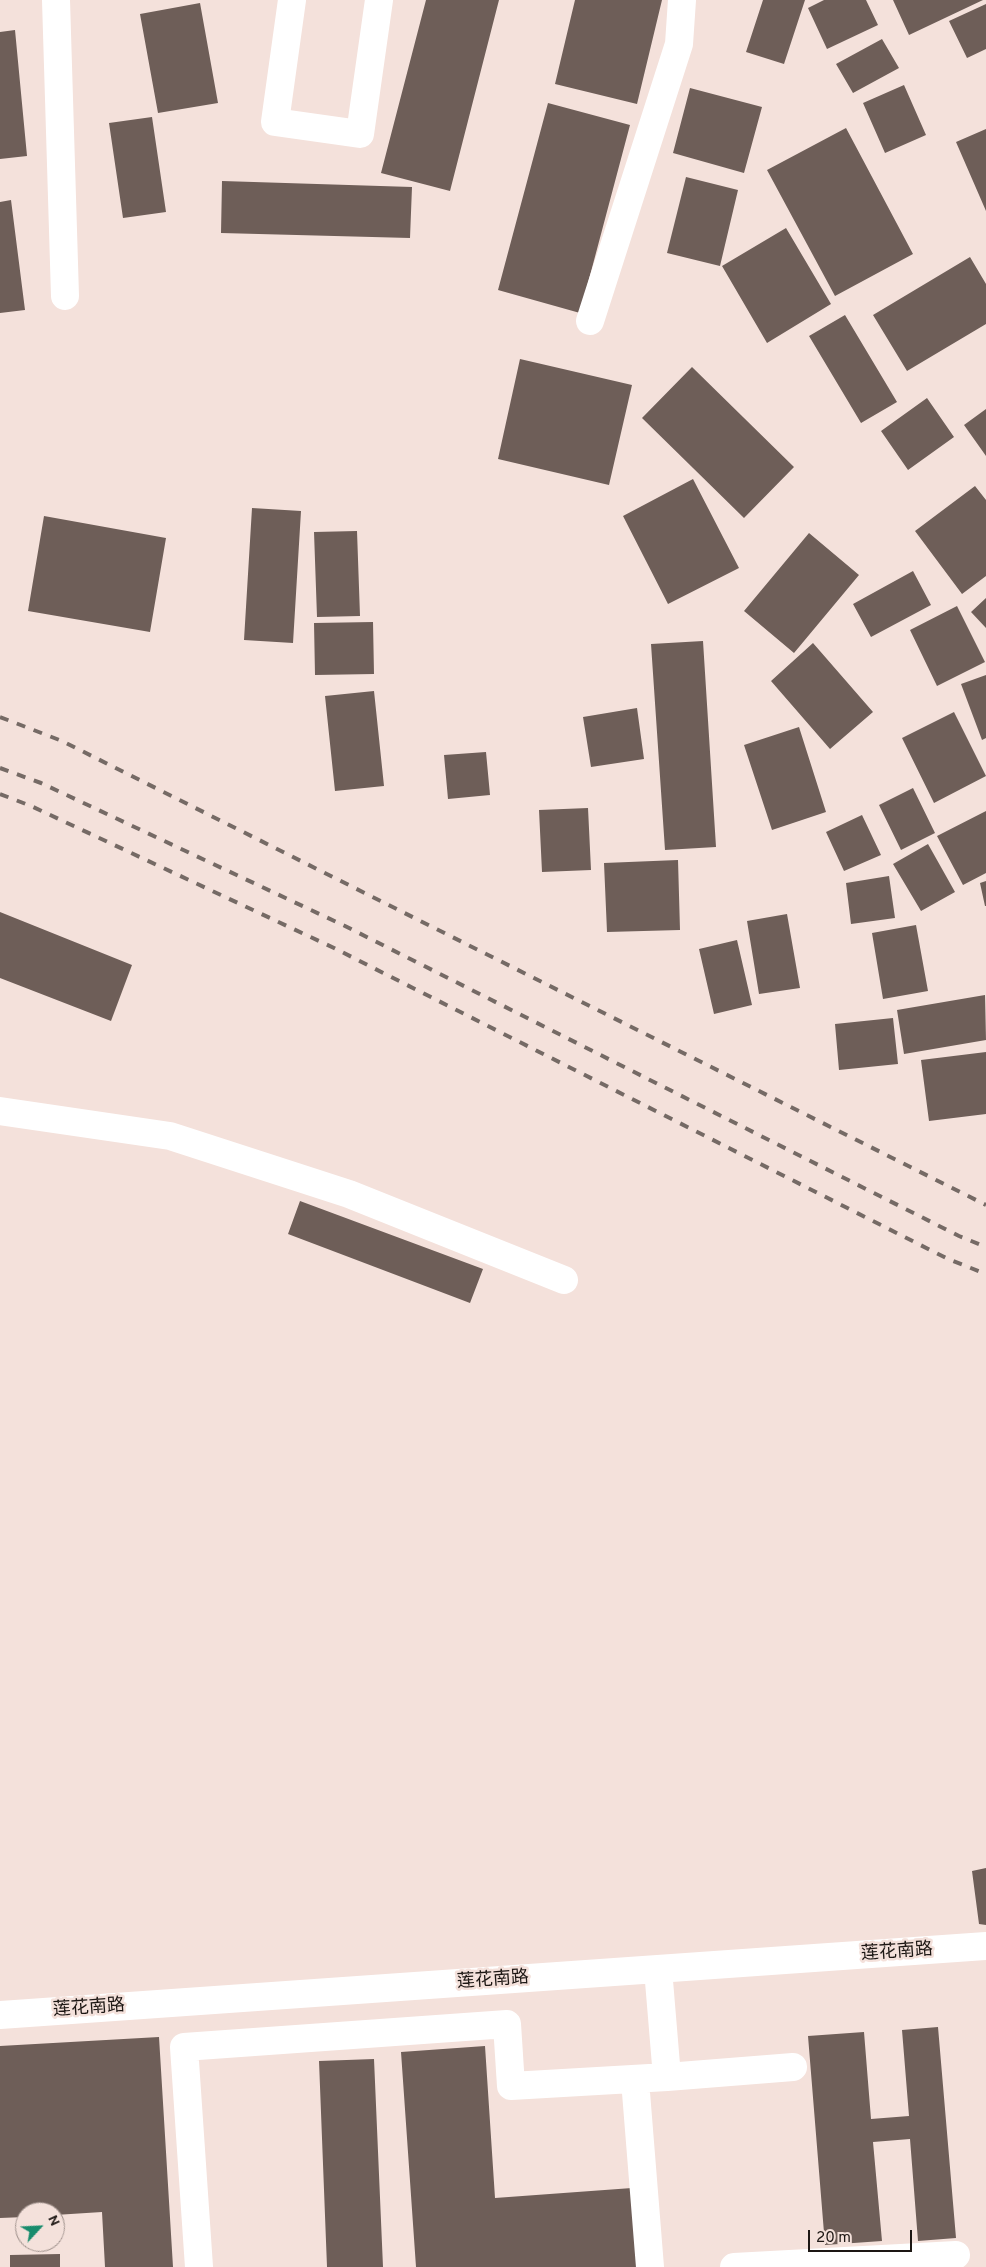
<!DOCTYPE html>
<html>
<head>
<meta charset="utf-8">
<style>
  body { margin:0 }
  #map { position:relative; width:986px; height:2267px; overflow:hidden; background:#f4e1db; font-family:Overpass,sans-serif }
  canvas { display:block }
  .north { position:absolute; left:15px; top:2202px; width:50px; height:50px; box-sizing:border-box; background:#f4e1db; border:1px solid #9e908b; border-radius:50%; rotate:65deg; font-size:14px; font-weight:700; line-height:20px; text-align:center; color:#1d1714 }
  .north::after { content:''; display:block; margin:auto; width:18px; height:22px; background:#188c6d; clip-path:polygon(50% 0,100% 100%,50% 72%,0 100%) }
  .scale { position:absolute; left:808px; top:2230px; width:104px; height:22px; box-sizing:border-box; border:2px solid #1d1714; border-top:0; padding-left:6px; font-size:15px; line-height:18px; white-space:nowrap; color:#1d1714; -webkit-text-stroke:4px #f4e1db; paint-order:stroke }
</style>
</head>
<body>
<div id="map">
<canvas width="986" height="2267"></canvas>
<div class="north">N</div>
<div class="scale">20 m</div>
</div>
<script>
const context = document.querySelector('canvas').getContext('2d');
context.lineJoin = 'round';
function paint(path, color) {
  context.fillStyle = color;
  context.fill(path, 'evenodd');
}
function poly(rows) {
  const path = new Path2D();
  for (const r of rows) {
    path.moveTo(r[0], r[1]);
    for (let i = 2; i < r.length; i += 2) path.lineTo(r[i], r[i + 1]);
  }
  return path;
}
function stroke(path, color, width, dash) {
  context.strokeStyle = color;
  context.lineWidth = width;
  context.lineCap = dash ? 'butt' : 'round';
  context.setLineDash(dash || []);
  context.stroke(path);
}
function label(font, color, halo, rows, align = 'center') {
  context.font = font + ' Overpass,"Noto Sans SC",sans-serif';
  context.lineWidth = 5;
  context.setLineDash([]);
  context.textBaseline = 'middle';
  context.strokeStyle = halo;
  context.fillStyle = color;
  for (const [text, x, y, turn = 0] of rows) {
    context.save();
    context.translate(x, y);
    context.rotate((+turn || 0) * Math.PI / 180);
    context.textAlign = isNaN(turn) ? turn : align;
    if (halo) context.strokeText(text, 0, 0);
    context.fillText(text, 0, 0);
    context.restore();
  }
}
const building = poly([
  [426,0,499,0,450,191,381,173],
  [575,0,662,0,637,104,555,84],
  [763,0,805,0,784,64,746,52],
  [824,0,866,0,878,25,827,49,808,8],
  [893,0,983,0,909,35],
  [200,3,218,103,158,113,140,14],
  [986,4,986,49,967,58,949,21],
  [15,30,27,156,0,159,0,32],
  [882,39,899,68,853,93,836,64],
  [904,85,926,135,885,153,863,103],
  [690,88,762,107,744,173,673,153],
  [548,103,630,125,580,313,498,290],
  [152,117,166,212,123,218,109,123],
  [846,128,913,254,835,296,767,170],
  [986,129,986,211,956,142],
  [686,177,738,190,720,266,667,253],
  [222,181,412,187,410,238,221,233],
  [11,200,25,310,0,313,0,202],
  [786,228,831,304,767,343,722,266],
  [970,257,986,284,986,324,907,371,873,315],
  [845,315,897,402,861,423,809,336],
  [520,359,632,385,609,485,498,459],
  [692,367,794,467,744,518,642,418],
  [927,398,954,437,908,470,881,431],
  [986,409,986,456,964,425],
  [693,479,739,568,668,604,623,516],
  [975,486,986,500,986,576,962,594,915,531],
  [252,508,301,511,293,643,244,640],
  [44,516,166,538,150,632,28,611],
  [357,531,360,616,317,617,314,532],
  [809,533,859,575,794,653,744,611],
  [913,571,931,605,871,637,853,604],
  [986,598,986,628,971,612],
  [957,606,985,662,937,686,910,630],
  [373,622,374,674,315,675,314,623],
  [703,641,716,847,665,850,651,644],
  [813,643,873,712,830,749,771,681],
  [986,675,986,738,982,740,961,684],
  [374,691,384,786,335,791,325,696],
  [637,708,644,759,591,767,583,717],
  [954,712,986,776,934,803,902,738],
  [799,727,826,812,772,830,744,745],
  [486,752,490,795,448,799,444,755],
  [913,788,935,833,901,850,879,805],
  [588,808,591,870,542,872,539,810],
  [986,811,986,873,963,885,937,836],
  [862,815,881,855,844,871,826,832],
  [928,844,955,892,921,911,893,864],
  [678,860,680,930,607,932,604,863],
  [889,876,895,918,851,924,846,883],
  [986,881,986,906,985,906,980,883],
  [0,912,132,965,111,1021,0,978],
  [787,914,800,988,759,994,747,921],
  [916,925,928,991,883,999,872,933],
  [737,940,752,1005,714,1014,699,949],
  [985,995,986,1040,904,1054,897,1010],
  [893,1018,898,1064,839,1070,835,1024],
  [986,1052,986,1114,929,1121,921,1060],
  [300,1201,483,1269,470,1303,288,1234],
  [986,1868,986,1925,979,1924,972,1871],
  [938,2027,956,2238,918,2241,910,2139,873,2142,882,2241,825,2245,808,2036,864,2032,871,2119,909,2116,902,2030],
  [159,2037,173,2267,105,2267,102,2212,55,2215,55,2212,25,2212,25,2217,0,2218,0,2046],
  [485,2046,495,2198,632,2188,638,2267,416,2267,401,2052],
  [374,2059,383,2267,327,2267,319,2061],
  [60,2254,60,2267,10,2267,10,2255]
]);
const minor = poly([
  [56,0,65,296],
  [292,0,275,122,360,134,379,0],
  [590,321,679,44,682,0],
  [0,1111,170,1136,349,1194,564,1280],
  [0,2015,986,1946],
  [667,2077,793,2067],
  [635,2080,650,2267],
  [199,2267,184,2047,507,2024,511,2086,667,2077,658,1969],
  [734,2267,956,2255]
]);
const rail = poly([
  [0,717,62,741,986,1205],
  [0,768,41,783,345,926,959,1236,986,1247],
  [0,794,31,806,334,948,948,1259,986,1274]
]);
const streetNames = [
  ["莲花南路",897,1953,-4],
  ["莲花南路",493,1981,-4],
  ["莲花南路",89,2009,-4]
];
paint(building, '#6e5e58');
stroke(minor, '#fff', 28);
stroke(rail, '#756a65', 4, [9, 9]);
label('18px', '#1d1714', '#f4e1db', streetNames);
</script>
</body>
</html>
